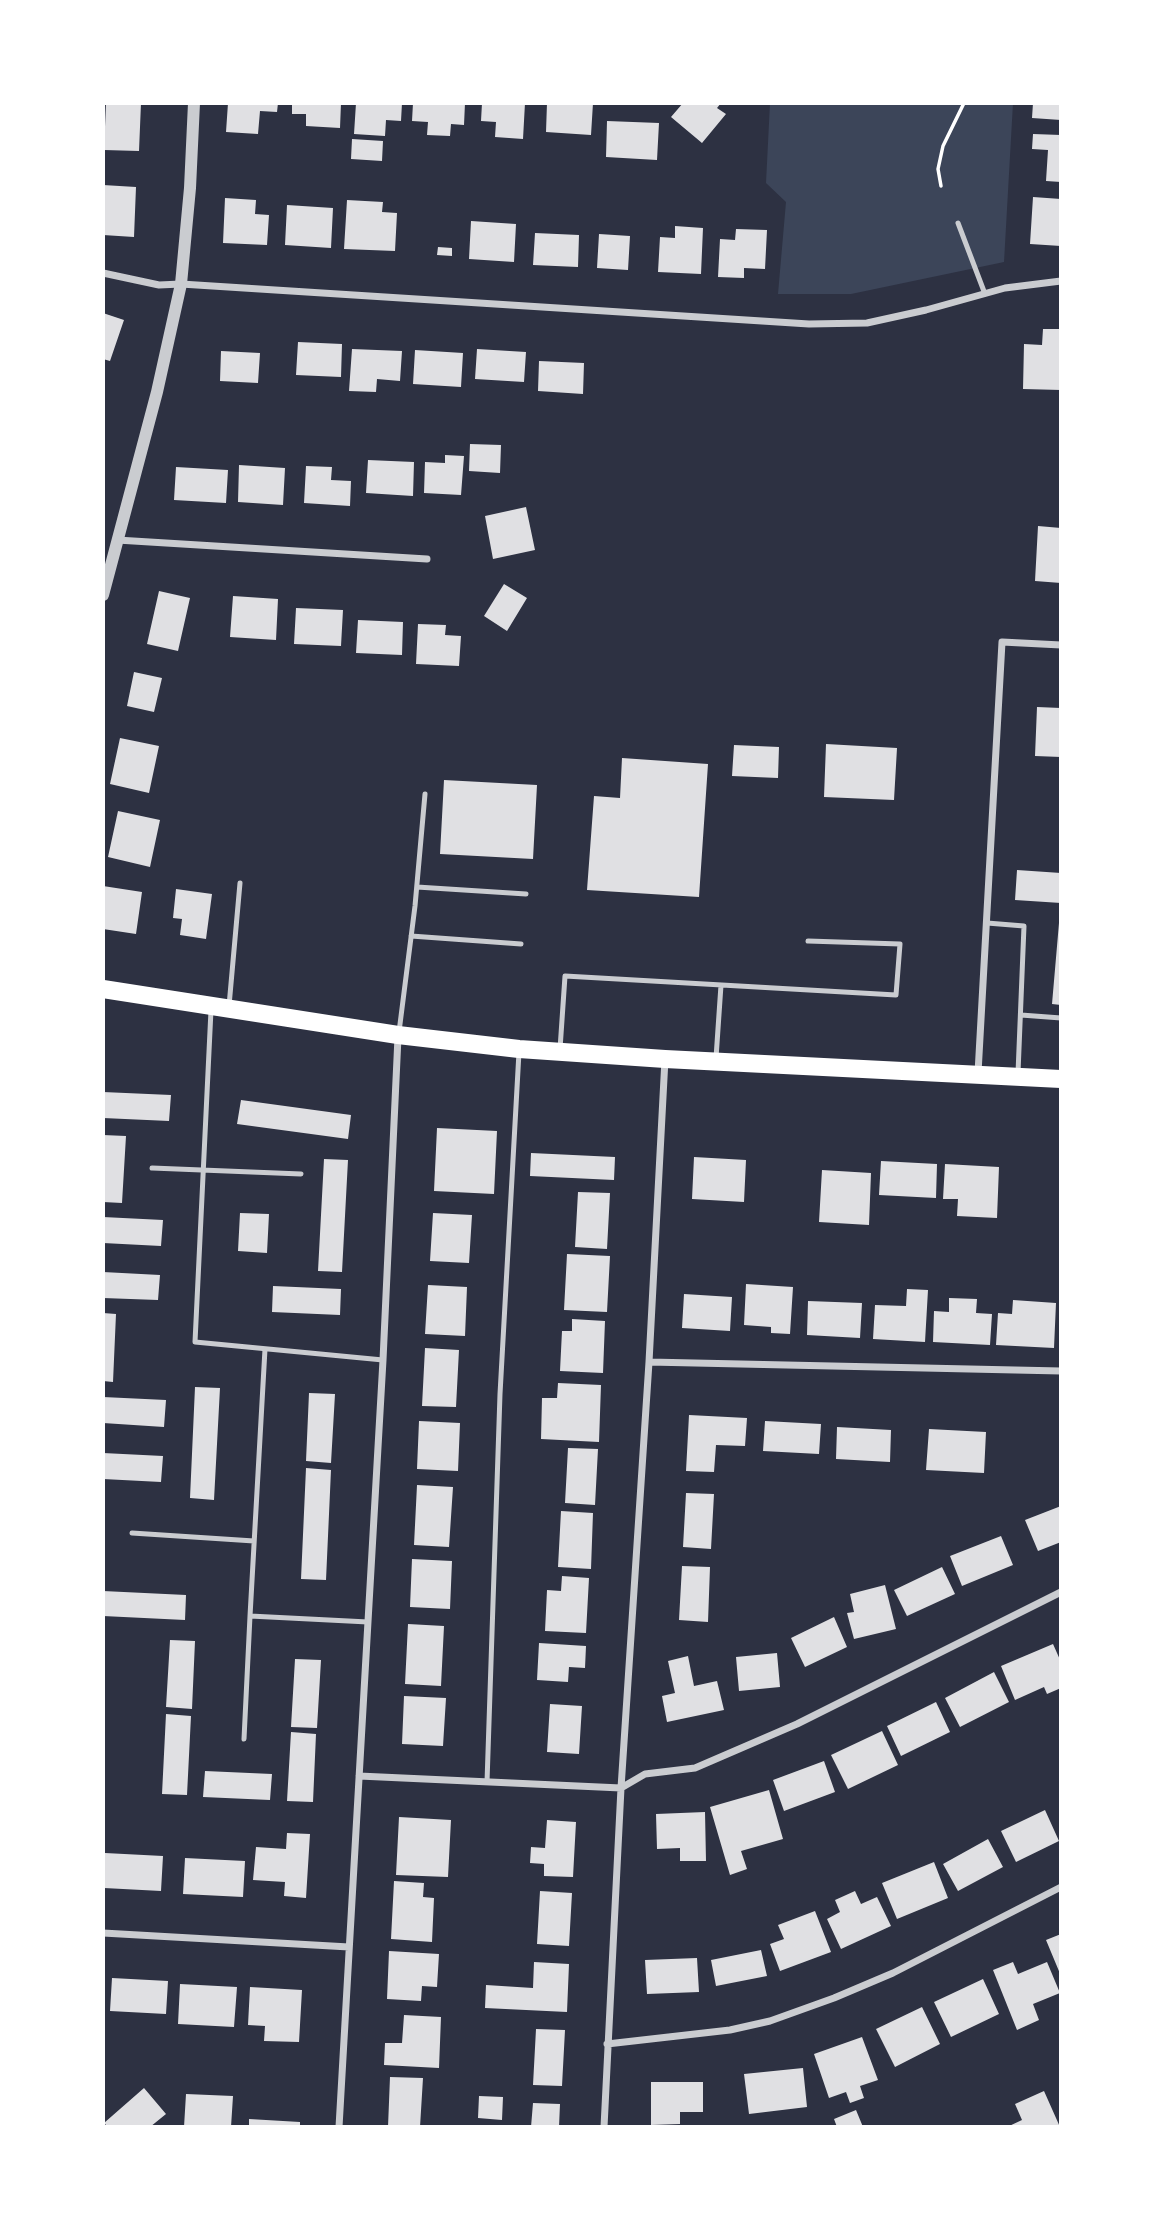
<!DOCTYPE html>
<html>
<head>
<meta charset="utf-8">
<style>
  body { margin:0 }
  #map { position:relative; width:1164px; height:2230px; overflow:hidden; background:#2d3142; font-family:Inter,sans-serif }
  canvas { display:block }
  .frame { position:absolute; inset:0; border:105px solid #fff; pointer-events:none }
</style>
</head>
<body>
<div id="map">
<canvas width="1164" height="2230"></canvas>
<div class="frame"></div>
</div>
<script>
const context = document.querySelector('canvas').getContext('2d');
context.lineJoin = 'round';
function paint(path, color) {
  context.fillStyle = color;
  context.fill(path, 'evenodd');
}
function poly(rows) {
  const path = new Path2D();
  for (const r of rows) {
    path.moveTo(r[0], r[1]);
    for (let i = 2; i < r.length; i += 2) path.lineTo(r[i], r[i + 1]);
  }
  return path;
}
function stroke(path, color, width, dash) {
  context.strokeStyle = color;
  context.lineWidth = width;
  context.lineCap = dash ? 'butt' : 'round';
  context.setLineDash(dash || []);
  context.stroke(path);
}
const green = poly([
  [770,103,1013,103,1004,262,851,294,778,294,786,202,766,183]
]);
const building = poly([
  [106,103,141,103,139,151,104,150],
  [228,103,278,103,277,112,260,111,258,134,226,132],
  [292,103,341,103,340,128,306,126,306,114,292,114],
  [356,103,402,103,401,121,386,120,385,136,354,134],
  [413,103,465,103,464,125,451,124,450,136,427,135,428,122,412,121],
  [482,103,525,103,523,139,495,137,496,122,481,121],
  [547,103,593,103,591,135,546,132],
  [683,103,721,103,717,108,726,114,702,143,671,117],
  [1033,103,1061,103,1061,120,1032,118],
  [607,121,659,123,657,160,606,157],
  [1033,134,1061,135,1061,182,1046,181,1048,150,1032,149],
  [352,139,383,141,382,161,351,159],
  [103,185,136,187,134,237,103,235],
  [1033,197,1061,199,1061,246,1030,244],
  [225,198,256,200,255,214,269,215,267,245,223,243],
  [347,200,383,202,382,212,397,213,395,251,344,249],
  [287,205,333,208,331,248,285,245],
  [471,221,516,224,514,262,469,259],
  [675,226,703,228,701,274,658,272,660,237,675,238],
  [736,229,767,230,765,269,744,268,744,278,718,277,720,239,735,240],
  [535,233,579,235,578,267,533,265],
  [599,234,630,236,628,270,597,268],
  [438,247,452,248,452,256,437,255],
  [103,313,124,320,110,361,103,359],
  [1043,329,1061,329,1061,390,1023,389,1024,344,1042,345],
  [298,342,342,344,341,377,296,375],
  [352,349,402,351,400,381,377,379,376,392,349,391],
  [477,349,526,352,524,382,475,379],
  [415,350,463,353,461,387,413,384],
  [221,351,260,353,258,383,220,381],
  [539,361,584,363,583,394,538,391],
  [470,444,501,445,500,473,469,471],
  [445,455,464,456,461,495,424,493,425,462,445,463],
  [368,460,414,462,413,496,366,493],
  [239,465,285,468,283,505,238,502],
  [306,466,332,467,331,480,351,481,350,506,304,503],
  [176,467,228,470,226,503,174,500],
  [526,507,535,550,493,559,485,516],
  [1038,526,1061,528,1061,583,1035,581],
  [504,584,527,598,507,631,484,616],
  [159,591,190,598,178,651,147,644],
  [233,596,278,599,276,640,230,637],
  [296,608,343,610,341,646,294,644],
  [358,620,403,622,402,655,356,653],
  [418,624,446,625,445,635,461,636,459,666,416,664],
  [134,672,162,678,154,712,127,706],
  [1037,707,1061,708,1061,757,1035,756],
  [120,738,159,746,149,793,110,784],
  [826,744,897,748,894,800,824,797],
  [734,745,779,747,778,778,732,776],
  [622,758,708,764,699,897,587,890,594,796,620,798],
  [444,780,537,785,533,859,440,854],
  [118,811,160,820,150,867,108,857],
  [1017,870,1061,873,1061,903,1015,900],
  [103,886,142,892,136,934,103,929],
  [176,889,212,894,206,939,180,935,182,919,173,918],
  [1059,923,1061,923,1061,1005,1052,1004],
  [103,1092,171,1095,169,1121,103,1118],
  [241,1100,351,1115,348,1139,237,1124],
  [437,1128,497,1131,494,1194,434,1191],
  [103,1135,126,1136,122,1203,103,1202],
  [531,1153,615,1157,614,1180,530,1176],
  [694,1157,746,1160,744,1202,692,1199],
  [324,1159,348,1160,342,1272,318,1271],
  [881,1161,937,1164,936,1198,879,1195],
  [945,1164,999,1167,997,1218,957,1216,958,1199,943,1199],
  [822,1170,871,1173,869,1225,819,1222],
  [578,1192,610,1193,607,1249,575,1247],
  [240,1213,269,1214,267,1253,238,1251],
  [433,1213,472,1215,469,1263,430,1261],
  [103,1217,163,1220,161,1246,103,1243],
  [567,1254,610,1256,607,1312,564,1310],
  [103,1272,160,1275,158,1300,103,1298],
  [746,1284,793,1287,790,1334,771,1333,771,1327,744,1325],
  [428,1285,467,1287,465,1336,425,1334],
  [273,1286,341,1289,340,1315,272,1312],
  [907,1289,928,1290,925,1342,873,1339,875,1305,906,1306],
  [684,1294,732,1297,730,1331,682,1328],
  [949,1298,977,1299,976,1313,992,1314,990,1345,933,1342,934,1311,949,1312],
  [1013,1300,1056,1303,1054,1348,996,1345,998,1313,1012,1314],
  [808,1301,862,1303,860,1338,807,1335],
  [103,1313,116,1314,113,1382,103,1381],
  [572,1319,605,1321,603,1373,560,1371,562,1331,572,1331],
  [425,1348,459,1350,456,1407,422,1406],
  [558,1383,601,1385,599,1442,541,1439,542,1398,557,1398],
  [195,1387,220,1388,214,1500,190,1498],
  [309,1393,335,1394,331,1463,306,1461],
  [103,1397,166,1400,164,1427,103,1423],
  [689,1415,747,1418,745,1446,716,1445,714,1472,686,1471],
  [419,1421,460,1423,458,1471,417,1469],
  [765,1421,821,1424,819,1454,763,1451],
  [837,1427,891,1430,890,1462,836,1459],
  [929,1429,986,1432,984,1473,926,1470],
  [568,1448,598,1449,595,1505,565,1503],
  [103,1453,163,1456,161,1482,103,1479],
  [306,1468,331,1470,326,1580,301,1579],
  [417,1485,453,1487,449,1547,414,1545],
  [686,1493,714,1494,711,1549,683,1547],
  [1061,1506,1061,1542,1038,1551,1025,1520],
  [561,1511,593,1513,591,1569,558,1567],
  [1001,1536,1013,1565,962,1586,950,1556],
  [412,1559,452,1561,450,1609,410,1607],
  [682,1566,710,1567,708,1622,679,1620],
  [942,1567,955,1594,907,1616,894,1590],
  [562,1576,589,1578,586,1633,545,1631,547,1590,561,1591],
  [885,1585,896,1629,854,1639,847,1613,854,1612,850,1594],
  [103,1591,186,1595,185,1620,103,1616],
  [834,1617,847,1647,805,1667,791,1638],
  [408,1624,444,1626,441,1686,405,1684],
  [170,1640,195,1641,192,1709,166,1707],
  [539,1643,586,1646,585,1668,569,1667,568,1682,537,1680],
  [1053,1644,1061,1662,1061,1688,1047,1694,1044,1687,1015,1700,1001,1666],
  [777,1653,780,1687,739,1691,736,1657],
  [688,1656,694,1686,717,1681,724,1710,667,1722,662,1696,675,1693,668,1661],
  [295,1659,321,1660,317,1728,291,1727],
  [994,1672,1009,1702,960,1727,945,1698],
  [404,1696,446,1698,443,1746,402,1744],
  [936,1702,950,1732,901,1756,887,1726],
  [550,1704,582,1706,579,1754,547,1752],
  [166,1714,191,1716,187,1795,162,1794],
  [882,1731,898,1765,848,1789,831,1755],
  [291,1732,316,1734,313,1802,287,1801],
  [824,1761,835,1792,784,1811,773,1780],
  [205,1771,272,1774,270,1800,203,1797],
  [769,1790,783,1839,741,1851,747,1869,730,1875,710,1807],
  [1045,1810,1059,1841,1016,1862,1001,1831],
  [705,1812,706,1861,680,1861,680,1848,657,1849,656,1814],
  [399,1817,451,1820,448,1877,396,1875],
  [547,1820,576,1822,573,1877,544,1876,544,1864,530,1863,531,1847,545,1848],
  [287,1833,310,1834,306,1898,284,1896,285,1882,253,1880,256,1847,286,1849],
  [988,1839,1003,1867,958,1891,943,1864],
  [105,1853,163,1856,161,1891,104,1888],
  [185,1858,245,1861,243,1897,183,1894],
  [934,1862,948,1898,897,1919,882,1883],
  [394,1881,424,1883,423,1897,434,1898,432,1942,391,1939],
  [540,1891,572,1893,569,1946,537,1944],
  [855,1891,861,1904,877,1897,891,1926,841,1949,827,1919,840,1912,835,1900],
  [815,1911,831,1952,780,1971,770,1944,784,1939,778,1925],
  [1061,1934,1061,1976,1046,1940],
  [761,1950,767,1976,716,1986,711,1960],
  [389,1951,439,1954,437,1987,422,1986,421,2001,387,1999],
  [697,1958,699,1992,647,1994,645,1960],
  [534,1962,569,1964,567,2012,485,2008,486,1985,533,1988],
  [1013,1962,1018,1974,1047,1962,1060,1993,1033,2004,1039,2020,1017,2030,993,1970],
  [112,1978,168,1981,166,2014,110,2011],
  [983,1979,999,2014,951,2037,934,2002],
  [180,1984,237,1987,234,2027,178,2024],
  [250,1987,302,1990,299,2042,264,2041,265,2026,248,2025],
  [922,2007,940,2044,895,2067,876,2029],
  [404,2015,441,2017,439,2068,384,2065,385,2043,402,2043],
  [536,2029,565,2030,562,2086,533,2085],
  [862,2037,878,2080,860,2086,864,2098,850,2103,846,2092,829,2098,814,2054],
  [803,2068,807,2107,749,2114,744,2074],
  [390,2077,423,2078,420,2127,388,2127],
  [651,2082,703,2082,703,2112,680,2112,680,2124,651,2125],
  [144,2088,166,2114,150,2127,108,2127,104,2123],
  [1044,2091,1060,2127,1007,2127,1022,2120,1015,2104],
  [186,2094,233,2096,231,2127,184,2127],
  [479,2096,503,2097,502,2120,478,2118],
  [533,2103,560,2104,559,2127,531,2127],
  [856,2110,863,2127,837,2127,834,2119],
  [249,2119,300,2122,300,2127,249,2127]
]);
const path = poly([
  [941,186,938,169,943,146,964,103]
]);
const service = poly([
  [958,223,985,294],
  [417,887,526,894],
  [987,923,1024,926,1018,1073],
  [411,936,521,944],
  [229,1006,240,883],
  [211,1010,195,1342,383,1360],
  [1021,1015,1061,1018],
  [399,1032,415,906,425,794],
  [560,1049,565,976,896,995,900,944,808,941],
  [716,1058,721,985],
  [152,1168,301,1174],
  [265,1349,250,1616,368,1622],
  [132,1533,254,1541],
  [244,1739,250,1616],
  [487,1782,500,1394,519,1052]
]);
const minor = poly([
  [103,273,159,285,181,284,809,324,867,323,926,310,1005,288,1061,281],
  [117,540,427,559],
  [978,1073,1002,642,1061,645],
  [649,1362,1061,1371],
  [359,1776,621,1788,645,1774,695,1768,797,1724,1061,1592],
  [103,1933,349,1947],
  [607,2044,730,2030,770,2021,834,1998,893,1973,1061,1887],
  [339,2127,383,1360,398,1037],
  [604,2127,621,1788,649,1362,665,1059]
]);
const tertiary = poly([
  [103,595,157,392,181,284,190,188,194,103]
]);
const primary = poly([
  [103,989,398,1035,519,1049,665,1059,1061,1079]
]);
paint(green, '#3c4559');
paint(building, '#e0e0e3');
stroke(path, '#fff', 3.5);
stroke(service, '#caccd0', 5);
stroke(minor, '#caccd0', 7);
stroke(tertiary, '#caccd0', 12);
stroke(primary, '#fff', 18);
</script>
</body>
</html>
